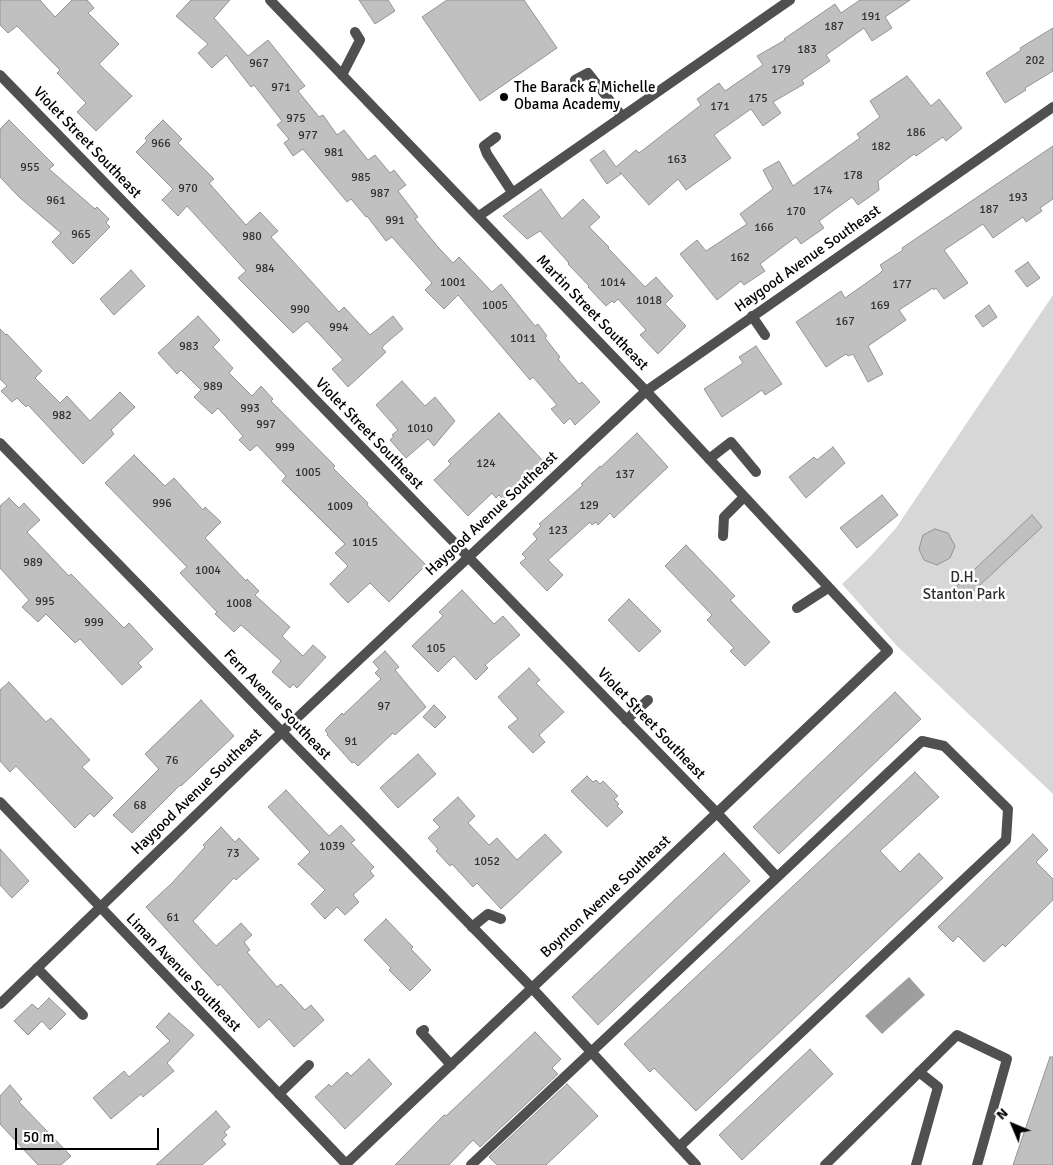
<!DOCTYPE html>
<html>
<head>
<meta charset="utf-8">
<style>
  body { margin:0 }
  #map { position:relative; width:1053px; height:1165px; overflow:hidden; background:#fff; font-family:Signika,sans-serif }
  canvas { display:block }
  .north { position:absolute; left:988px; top:1100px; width:50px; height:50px; -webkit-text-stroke:4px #fff; paint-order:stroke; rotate:315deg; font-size:14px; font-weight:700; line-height:20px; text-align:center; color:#000 }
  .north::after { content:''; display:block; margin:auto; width:18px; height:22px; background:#000; clip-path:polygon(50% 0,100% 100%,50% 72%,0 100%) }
  .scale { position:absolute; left:15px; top:1128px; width:144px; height:22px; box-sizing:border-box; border:2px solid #000; border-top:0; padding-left:6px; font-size:15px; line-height:18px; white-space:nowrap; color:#000; -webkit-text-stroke:4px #fff; paint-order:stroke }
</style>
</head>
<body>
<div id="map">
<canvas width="1053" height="1165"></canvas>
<div class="north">N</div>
<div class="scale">50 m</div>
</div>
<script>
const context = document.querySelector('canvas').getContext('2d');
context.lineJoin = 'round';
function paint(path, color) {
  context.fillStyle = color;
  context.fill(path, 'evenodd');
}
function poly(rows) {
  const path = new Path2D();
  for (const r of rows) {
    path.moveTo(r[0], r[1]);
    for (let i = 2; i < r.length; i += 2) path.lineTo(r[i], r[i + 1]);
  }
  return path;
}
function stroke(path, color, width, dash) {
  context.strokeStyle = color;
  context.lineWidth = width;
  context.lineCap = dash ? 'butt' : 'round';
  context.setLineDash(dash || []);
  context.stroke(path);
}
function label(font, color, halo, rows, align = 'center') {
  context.font = font + ' Signika,sans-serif';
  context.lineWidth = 5;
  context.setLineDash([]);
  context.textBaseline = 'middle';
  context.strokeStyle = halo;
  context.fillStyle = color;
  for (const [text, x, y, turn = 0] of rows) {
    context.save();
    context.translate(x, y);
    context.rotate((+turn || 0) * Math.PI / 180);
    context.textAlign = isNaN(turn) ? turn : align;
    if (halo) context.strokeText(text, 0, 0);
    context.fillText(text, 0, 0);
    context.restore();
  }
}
const green = poly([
  [1053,295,1053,794,897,646,842,584,870,557,896,528]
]);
const water = poly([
  [909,977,925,995,882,1034,865,1016]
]);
const building = poly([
  [0,0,40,0,55,17,72,0,87,0,94,8,88,13,119,44,99,64,132,96,96,131,77,112,86,103,57,73,60,70,17,26,8,33,0,25,0,0],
  [191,0,230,0,214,18,248,56,268,40,305,86,298,91,319,117,323,115,337,135,344,130,368,160,375,155,390,173,394,170,406,185,398,191,418,217,415,219,438,247,453,263,459,257,492,292,501,284,535,326,538,324,547,336,545,338,560,357,558,359,579,384,582,382,600,402,575,425,570,418,564,424,551,409,557,405,533,377,530,380,458,295,444,309,425,290,432,283,392,237,386,241,367,216,366,217,351,199,347,202,303,149,293,156,284,143,289,139,277,125,282,121,254,85,251,87,226,55,212,68,198,53,208,44,176,16,191,0],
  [359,0,388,0,395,11,375,24,359,0],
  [447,0,524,0,557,48,480,101,422,17,447,0],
  [860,0,910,0,885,17,892,28,872,41,864,28,826,55,830,61,802,80,804,84,773,102,781,113,763,126,751,109,714,135,731,158,686,190,678,179,649,205,620,172,621,174,607,184,590,160,604,150,616,167,636,150,639,153,701,105,697,99,719,83,725,91,763,65,757,56,785,40,784,39,835,4,841,13,860,0],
  [1053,28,1053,71,1025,88,1026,90,1005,103,986,73,1021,50,1020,48,1053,28],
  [907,76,931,106,939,99,962,128,946,141,943,137,916,156,914,154,878,181,879,190,858,205,852,197,819,221,824,228,801,244,796,237,760,264,765,271,744,285,741,281,717,300,680,254,697,240,706,251,747,224,740,214,773,189,763,170,779,161,793,186,860,138,857,134,880,117,870,101,907,76],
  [9,120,54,165,49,169,95,209,97,207,109,219,106,223,110,227,73,264,52,242,61,233,19,197,0,177,0,129,9,120],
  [163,120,182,139,178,143,214,179,209,183,246,225,260,212,278,231,271,237,339,312,344,307,370,335,393,316,403,329,384,345,382,348,386,352,348,387,332,369,343,360,307,321,293,333,238,278,246,271,187,206,178,216,162,200,173,189,136,152,147,141,145,138,163,120],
  [1053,146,1053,199,1040,208,1042,211,1026,222,1023,217,993,238,983,224,944,250,968,283,944,299,936,288,934,290,933,288,899,310,906,320,868,346,883,374,868,382,853,354,848,356,846,354,826,367,796,322,841,291,845,298,879,274,883,270,880,265,903,250,902,248,1053,146],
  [541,189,562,219,583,199,600,217,589,227,609,247,608,248,645,287,656,277,673,296,665,304,686,326,658,354,640,335,646,330,618,299,614,303,612,301,606,306,588,287,589,286,568,264,569,263,540,231,527,239,503,216,541,189],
  [1028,262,1040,278,1027,287,1015,271,1028,262],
  [131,270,145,286,114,315,100,299,131,270],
  [989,305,997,317,983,327,975,316,989,305],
  [198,316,220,340,213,347,233,368,229,373,252,396,261,386,273,399,271,401,335,466,333,468,368,503,367,505,426,565,389,602,370,583,348,603,330,584,348,566,335,553,345,544,282,481,286,476,257,445,250,451,239,440,243,436,218,408,212,414,194,397,201,390,181,370,177,374,158,353,198,316],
  [0,329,6,335,7,334,42,371,35,378,60,403,67,396,90,421,120,392,135,407,111,430,114,434,83,464,28,405,26,407,17,398,12,402,1,391,7,386,0,379,0,329],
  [756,346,782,384,765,395,762,390,722,417,704,389,743,363,739,357,756,346],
  [402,381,425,406,435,397,455,421,434,446,428,439,406,458,390,440,394,436,392,435,398,430,376,405,402,381],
  [499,413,544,462,503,499,499,495,496,498,492,493,468,516,434,480,451,464,448,461,499,413],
  [637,433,668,467,614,518,610,513,598,525,596,522,592,525,590,522,548,560,563,575,547,591,520,563,526,558,522,554,537,539,533,534,541,526,539,524,583,485,581,484,600,466,601,467,637,433],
  [833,447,845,463,806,498,789,477,814,457,817,460,833,447],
  [134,455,165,486,174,478,203,510,205,507,221,522,205,538,246,581,247,579,259,591,255,595,290,627,282,636,303,656,313,645,326,657,297,688,293,684,290,688,272,672,281,661,241,625,234,632,215,614,217,612,180,573,187,567,105,483,134,455],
  [882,495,898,515,857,548,840,528,882,495],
  [9,498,19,508,24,503,40,520,27,532,69,576,71,574,124,628,129,623,153,649,138,663,142,667,122,685,80,639,75,643,46,614,38,622,22,607,29,600,0,568,0,506,9,498],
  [1032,515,1042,527,965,599,955,588,1032,515],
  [935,529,948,533,955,546,950,558,937,565,924,560,919,549,923,535,935,529],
  [686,545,735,596,730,600,770,642,745,666,730,651,734,648,707,620,712,615,665,566,686,545],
  [462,590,494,624,503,616,520,635,485,665,488,668,476,680,454,656,438,672,412,646,443,616,439,612,462,590],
  [629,599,661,631,639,652,608,620,629,599],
  [385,651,399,667,395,670,426,707,395,735,393,733,358,766,354,762,352,763,327,735,328,734,325,730,342,713,343,715,381,679,375,673,379,669,373,662,385,651],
  [529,668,540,680,536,683,564,712,539,735,545,742,533,753,508,727,518,719,498,697,529,668],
  [9,682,46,722,51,718,90,760,82,767,113,798,94,817,90,813,75,828,16,766,10,772,0,761,0,690,9,682],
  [895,692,921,719,779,854,753,827,895,692],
  [201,700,234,736,181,786,180,785,132,833,113,815,159,769,145,754,201,700],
  [434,705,446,717,435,728,423,717,434,705],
  [418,754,436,774,398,808,380,788,418,754],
  [915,772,939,797,880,851,900,872,919,853,943,878,696,1111,654,1068,650,1072,624,1044,915,772],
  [587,776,593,782,596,780,600,784,603,781,618,796,614,799,619,804,617,806,623,812,607,827,571,791,587,776],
  [286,790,329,836,341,825,355,840,351,843,374,867,370,871,374,876,353,895,359,902,345,915,337,907,325,919,311,904,325,890,298,864,310,852,268,807,286,790],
  [458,797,475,816,468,823,489,845,497,838,517,860,545,834,562,852,501,909,477,883,473,887,452,864,450,866,436,851,438,849,428,838,440,827,433,820,458,797],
  [221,827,235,842,239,838,259,859,236,880,234,878,193,921,216,946,241,923,252,935,244,942,250,950,247,952,277,987,281,984,305,1010,311,1005,324,1020,294,1047,269,1019,259,1028,220,984,218,986,146,907,171,884,205,847,203,845,221,827],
  [1033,834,1048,850,1036,862,1053,879,1053,900,1005,947,1003,944,984,962,958,936,953,942,938,927,1033,834],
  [0,849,29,881,12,898,0,885,0,849],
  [724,853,750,881,598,1025,572,997,724,853],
  [386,919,413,947,411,949,431,970,410,991,389,970,391,968,364,940,386,919],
  [49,998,66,1014,50,1030,42,1021,28,1035,14,1021,32,1004,38,1009,49,998],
  [169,1013,194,1035,167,1063,174,1071,143,1097,141,1094,111,1119,93,1098,124,1071,129,1077,170,1041,156,1027,169,1013],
  [535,1032,561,1059,552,1068,558,1074,480,1147,473,1140,449,1165,395,1165,444,1115,446,1116,535,1032],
  [810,1049,833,1074,742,1160,719,1135,810,1049],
  [1050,1057,1053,1057,1053,1165,1013,1165,1050,1057],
  [369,1059,392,1084,345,1129,315,1097,329,1084,331,1087,347,1072,351,1076,369,1059],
  [567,1084,598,1116,546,1165,497,1165,489,1157,567,1084],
  [10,1085,22,1099,19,1102,71,1156,61,1165,38,1165,0,1124,0,1096,10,1085],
  [216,1111,230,1127,224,1132,227,1135,222,1140,226,1144,202,1165,156,1165,216,1111]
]);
const lane = poly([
  [342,75,360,40,355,32],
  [575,80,588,73,622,116],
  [496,137,484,146,487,154,512,192],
  [752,316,765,335],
  [709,459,731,442,756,472],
  [723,536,724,517,744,497],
  [797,608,828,588],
  [626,720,648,700],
  [717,813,777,877],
  [472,927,488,914,501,919],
  [37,968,83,1015],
  [532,988,696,1165],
  [424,1030,421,1032,451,1065],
  [279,1094,309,1065],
  [471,1165,922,741,944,746,1008,809,1006,840,679,1147],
  [825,1165,957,1035,1007,1059,977,1165],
  [916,1165,938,1087,919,1072]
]);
const street = poly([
  [270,0,646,391,888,651,345,1165],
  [0,75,717,813],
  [479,216,790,0],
  [0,443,532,988],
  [0,802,346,1164],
  [0,1004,283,731,646,391,1053,107]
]);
const markers = [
  [504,97,5,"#000"]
];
const numberNames = [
  ["191",871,17],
  ["187",834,27],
  ["183",807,50],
  ["202",1035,61],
  ["967",259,64],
  ["179",781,70],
  ["971",281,88],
  ["175",758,99],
  ["171",720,107],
  ["975",296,119],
  ["186",916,133],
  ["977",308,136],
  ["966",161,144],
  ["182",881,147],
  ["981",334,153],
  ["163",677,160],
  ["955",30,168],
  ["178",853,176],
  ["985",361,178],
  ["970",188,189],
  ["174",823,191],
  ["987",380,194],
  ["193",1018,198],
  ["961",56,201],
  ["187",989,210],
  ["170",796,212],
  ["991",395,221],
  ["166",764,228],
  ["965",81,235],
  ["980",252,237],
  ["162",740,258],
  ["984",265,269],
  ["1001",453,283],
  ["1014",613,283],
  ["177",902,285],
  ["1018",649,301],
  ["1005",495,306],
  ["169",880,306],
  ["990",300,310],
  ["167",845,322],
  ["994",339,328],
  ["1011",523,339],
  ["983",189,347],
  ["989",213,387],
  ["993",250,409],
  ["982",62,416],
  ["997",266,425],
  ["1010",420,429],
  ["999",285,448],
  ["124",486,464],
  ["1005",308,473],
  ["137",625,475],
  ["996",162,504],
  ["129",589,506],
  ["1009",340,507],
  ["123",558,531],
  ["1015",365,543],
  ["989",33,563],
  ["1004",208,571],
  ["995",45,602],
  ["1008",239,604],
  ["999",94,623],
  ["105",436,649],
  ["97",384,707],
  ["91",351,742],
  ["76",172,761],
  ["68",140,806],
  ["1039",332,847],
  ["73",233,854],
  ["1052",487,862],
  ["61",173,918]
];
const poiNames = [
  ["The Barack & Michelle",514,88],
  ["Obama Academy",514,105]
];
const streetNames = [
  ["Violet Street Southeast",87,143,46],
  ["Haygood Avenue Southeast",808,259,-35],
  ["Martin Street Southeast",592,313,46],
  ["Violet Street Southeast",369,434,46],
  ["Haygood Avenue Southeast",492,514,-43],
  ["Fern Avenue Southeast",277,705,46],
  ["Violet Street Southeast",651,724,46],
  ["Haygood Avenue Southeast",197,792,-44],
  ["Boynton Avenue Southeast",606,897,-43],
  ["Liman Avenue Southeast",183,973,46]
];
const parkNames = [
  ["D.H.",964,578],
  ["Stanton Park",964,595]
];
paint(green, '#d7d7d7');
paint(water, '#9e9e9e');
paint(building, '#c0c0c0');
stroke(building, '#949494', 1);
stroke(lane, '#505050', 10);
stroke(street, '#505050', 10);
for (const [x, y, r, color] of markers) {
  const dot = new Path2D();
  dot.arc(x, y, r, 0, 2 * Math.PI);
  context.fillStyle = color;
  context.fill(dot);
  stroke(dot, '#fff', 2);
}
label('12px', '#303030', null, numberNames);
label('15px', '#000', '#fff', poiNames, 'left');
label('15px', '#000', '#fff', streetNames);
label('15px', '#2e2e2e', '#fff', parkNames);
</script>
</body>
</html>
